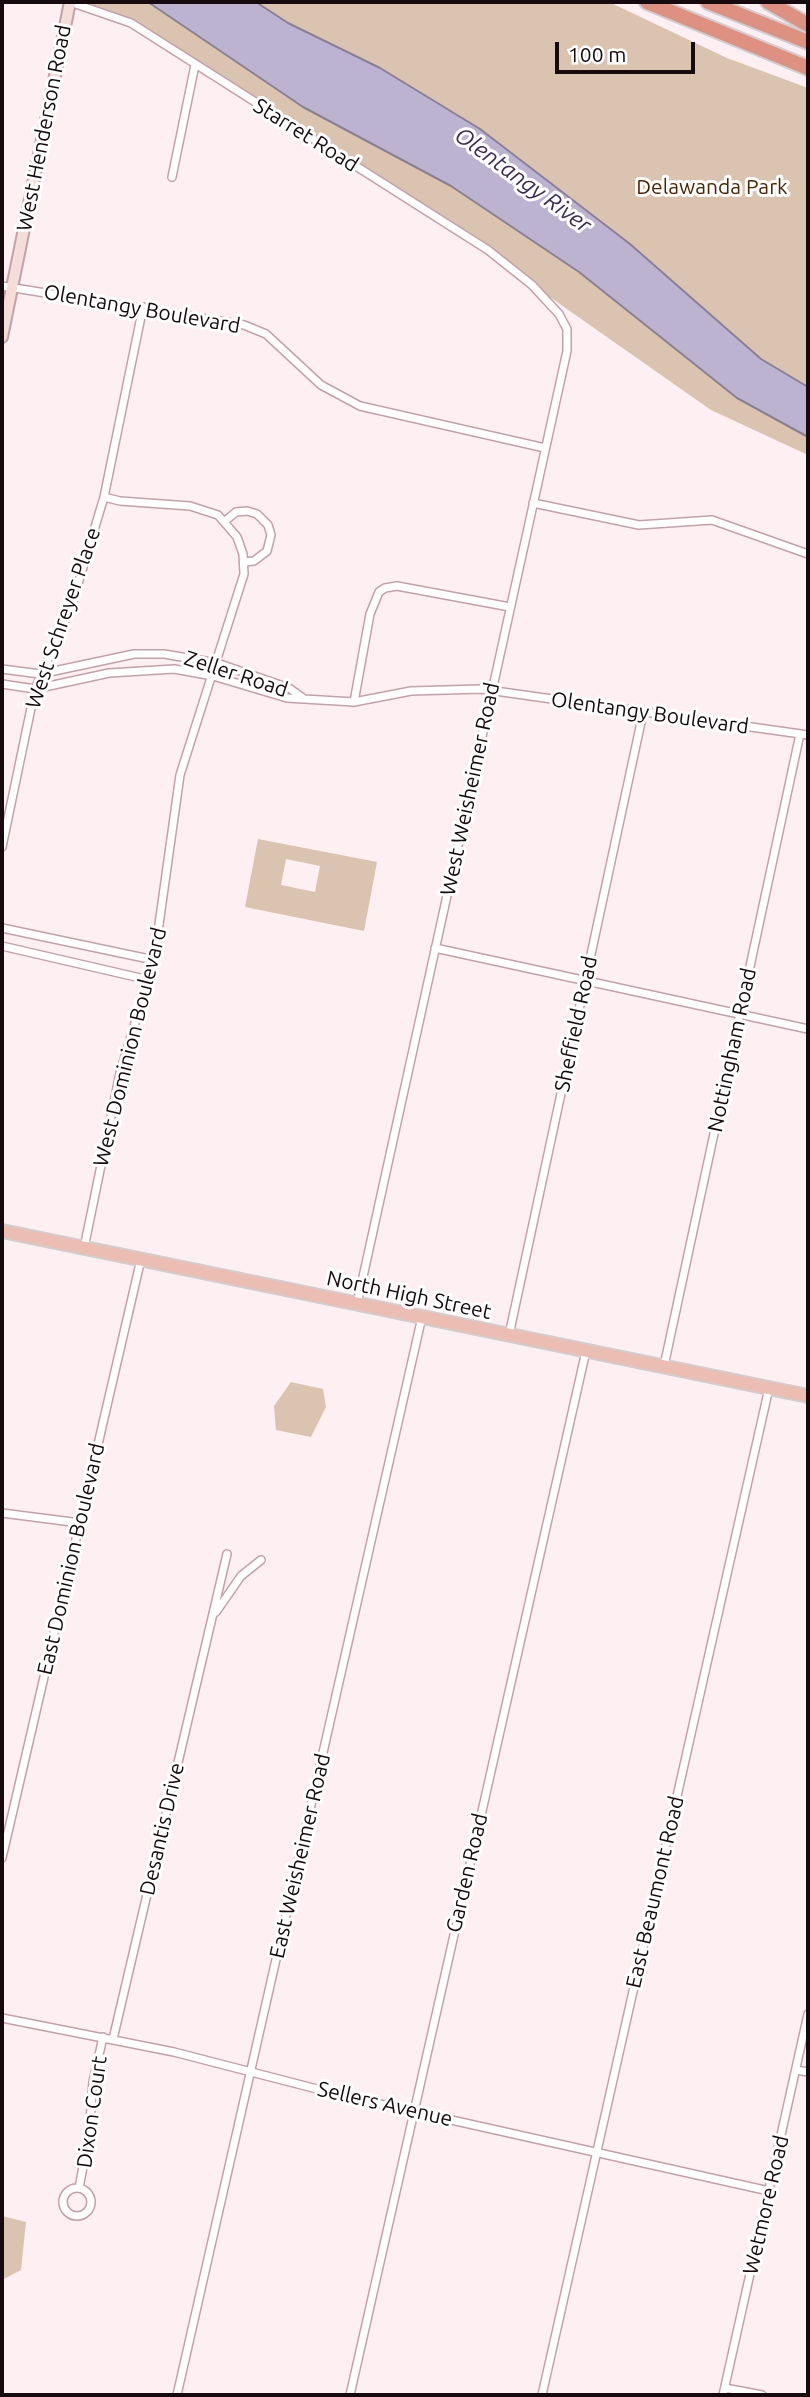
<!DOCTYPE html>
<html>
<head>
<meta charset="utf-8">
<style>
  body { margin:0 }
  #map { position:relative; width:810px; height:2397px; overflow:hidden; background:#feeff2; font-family:Ubuntu,sans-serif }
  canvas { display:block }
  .frame { position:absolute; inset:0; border:4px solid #160a0e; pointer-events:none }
  .scale { position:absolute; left:555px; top:42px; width:140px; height:32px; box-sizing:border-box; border:4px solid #160a0e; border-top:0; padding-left:9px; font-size:21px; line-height:24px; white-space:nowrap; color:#160a0e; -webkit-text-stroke:5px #fff; paint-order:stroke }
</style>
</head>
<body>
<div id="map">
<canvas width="810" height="2397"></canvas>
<div class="frame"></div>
<div class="scale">100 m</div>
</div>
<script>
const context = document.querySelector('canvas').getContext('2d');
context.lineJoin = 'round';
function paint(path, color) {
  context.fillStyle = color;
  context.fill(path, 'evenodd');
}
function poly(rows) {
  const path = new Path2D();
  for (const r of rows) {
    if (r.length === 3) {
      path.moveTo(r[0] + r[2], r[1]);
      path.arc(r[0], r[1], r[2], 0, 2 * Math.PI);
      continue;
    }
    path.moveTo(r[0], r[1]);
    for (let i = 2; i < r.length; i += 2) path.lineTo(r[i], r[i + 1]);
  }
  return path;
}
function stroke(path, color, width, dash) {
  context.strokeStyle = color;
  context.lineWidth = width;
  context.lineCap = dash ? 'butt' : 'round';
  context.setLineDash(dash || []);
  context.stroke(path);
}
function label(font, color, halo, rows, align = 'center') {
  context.font = font + ' Ubuntu,sans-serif';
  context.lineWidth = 6;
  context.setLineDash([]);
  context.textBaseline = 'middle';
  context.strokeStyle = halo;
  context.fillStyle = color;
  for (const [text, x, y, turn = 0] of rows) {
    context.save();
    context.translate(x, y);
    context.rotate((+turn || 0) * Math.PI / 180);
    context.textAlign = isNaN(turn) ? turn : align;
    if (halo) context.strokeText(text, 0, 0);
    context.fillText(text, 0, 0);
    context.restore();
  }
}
const green = poly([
  [88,2,148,2,303,107,451,186,579,272,737,398,808,437,808,455,711,410,410,199],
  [256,2,609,2,727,58,808,88,808,387,761,359,630,244,480,129,380,68,288,23],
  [258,839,377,862,364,931,245,907],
  [286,859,320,866,315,892,281,885],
  [291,1382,323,1389,326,1407,311,1437,276,1430,274,1406],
  [2,2216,26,2222,21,2270,2,2280]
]);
const water = poly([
  [148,2,256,2,288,23,380,68,480,129,630,244,761,359,808,387,808,437,737,398,579,272,451,186,303,107,148,2]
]);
const street = poly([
  [70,2,131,23,488,250,532,285,559,314,567,329,567,351,357,1304],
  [172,177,195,65],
  [2,286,244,325,266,334,321,385,360,406,545,448],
  [533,503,639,525,712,520,808,554],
  [225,521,236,512,247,511,257,514,268,525,271,535,267,551,254,561,244,562],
  [2,669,40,674,134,654,164,654,217,663,289,688,303,698],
  [2,684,35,689,109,673,174,669,213,676,287,698,354,702,411,691,481,689,808,735],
  [354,702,370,614,379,592,385,588,397,586,510,607],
  [2,847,35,689,71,607,104,497,143,307],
  [2,928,154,960],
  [2,946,149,980],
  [435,948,808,1029],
  [84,1248,120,1073,154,960,180,775,244,574,243,554,237,537,218,515,190,506,120,501,104,497],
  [509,1335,643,713],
  [664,1366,800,734],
  [2,1513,80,1523],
  [216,1612,241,1576,261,1560],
  [2,1858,141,1259],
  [2,2018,174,2052,344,2096,769,2191],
  [113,2039,227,1554],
  [796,2070,808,2072],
  [77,2202,14],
  [79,2188,89,2135,93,2082,103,2037],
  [725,2388,762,2395],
  [177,2395,422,1317],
  [350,2395,586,1351],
  [542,2395,769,1388],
  [723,2395,808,2014]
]);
const secondary = poly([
  [2,337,70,2]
]);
const primary = poly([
  [2,1231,808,1396]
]);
const highway = poly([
  [647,2,808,68],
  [708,2,808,42],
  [768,2,808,25]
]);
const streetNames = [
  ["West Henderson Road",44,128,-79],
  ["Starret Road",306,135,32],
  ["Olentangy Boulevard",142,309,10],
  ["West Schreyer Place",63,618,-71],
  ["Zeller Road",236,674,18],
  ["Olentangy Boulevard",650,713,8],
  ["West Weisheimer Road",470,789,-78],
  ["Sheffield Road",576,1024,-78],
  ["West Dominion Boulevard",130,1047,-76],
  ["Nottingham Road",732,1050,-78],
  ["North High Street",409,1295,12],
  ["East Dominion Boulevard",71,1559,-77],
  ["Desantis Drive",162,1829,-77],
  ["East Weisheimer Road",300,1856,-77],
  ["Garden Road",467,1873,-77],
  ["East Beaumont Road",655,1892,-77],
  ["Sellers Avenue",385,2104,13],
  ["Dixon Court",92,2112,-82],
  ["Wetmore Road",766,2205,-77]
];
const parkNames = [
  ["Delawanda Park",712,187]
];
const waterNames = [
  ["Olentangy River",523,180,36]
];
paint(green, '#dac3af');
paint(water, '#bcb3d0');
stroke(water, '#8a8096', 2);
stroke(street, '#c4a1aa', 10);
stroke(secondary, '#c4a1aa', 14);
stroke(primary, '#d0cecf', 16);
stroke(highway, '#d0cecf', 18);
stroke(street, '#fff', 7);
stroke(secondary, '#f5ded9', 10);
stroke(primary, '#ebbdb3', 12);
stroke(highway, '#de9181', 14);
label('21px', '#160a0e', '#fff', streetNames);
label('21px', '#4b2700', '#fff', parkNames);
label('italic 23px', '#3d2d56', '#fff', waterNames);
</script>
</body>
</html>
